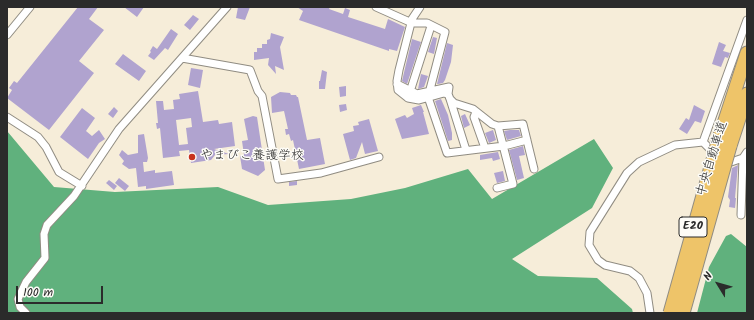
<!DOCTYPE html>
<html>
<head>
<meta charset="utf-8">
<style>
  body { margin:0 }
  #map { position:relative; width:754px; height:320px; overflow:hidden; background:#f6edd9; font-family:Kalam,sans-serif }
  canvas { display:block }
  .frame { position:absolute; inset:0; border:8px solid #2b2b2b; pointer-events:none }
  .north { position:absolute; left:698px; top:264px; width:40px; height:40px; -webkit-text-stroke:3px #fdfcf7; paint-order:stroke; rotate:307deg; font-size:11px; font-weight:700; line-height:16px; text-align:center; color:#2b2b2b }
  .north::after { content:''; display:block; margin:auto; width:14px; height:18px; background:#2b2b2b; clip-path:polygon(50% 0,100% 100%,50% 72%,0 100%) }
  .scale { position:absolute; left:16px; top:286px; width:87px; height:18px; box-sizing:border-box; border:2px solid #2b2b2b; border-top:0; padding-left:5px; font-size:12px; line-height:14px; white-space:nowrap; color:#2b2b2b; -webkit-text-stroke:3px #fdfcf7; paint-order:stroke }
</style>
</head>
<body>
<div id="map">
<canvas width="754" height="320"></canvas>
<div class="frame"></div>
<div class="north">N</div>
<div class="scale">100 m</div>
</div>
<script>
const context = document.querySelector('canvas').getContext('2d');
context.lineJoin = 'round';
function paint(path, color) {
  context.fillStyle = color;
  context.fill(path, 'evenodd');
}
function poly(rows) {
  const path = new Path2D();
  for (const r of rows) {
    path.moveTo(r[0], r[1]);
    for (let i = 2; i < r.length; i += 2) path.lineTo(r[i], r[i + 1]);
  }
  return path;
}
function stroke(path, color, width, dash) {
  context.strokeStyle = color;
  context.lineWidth = width;
  context.lineCap = dash ? 'butt' : 'round';
  context.setLineDash(dash || []);
  context.stroke(path);
}
function label(font, color, halo, rows, align = 'center') {
  context.font = font + ' Kalam,"Klee One",sans-serif';
  context.lineWidth = 3;
  context.setLineDash([]);
  context.textBaseline = 'middle';
  context.strokeStyle = halo;
  context.fillStyle = color;
  for (const [text, x, y, turn = 0] of rows) {
    context.save();
    context.translate(x, y);
    context.rotate((+turn || 0) * Math.PI / 180);
    context.textAlign = isNaN(turn) ? turn : align;
    if (halo) context.strokeText(text, 0, 0);
    context.fillText(text, 0, 0);
    context.restore();
  }
}
const forest = poly([
  [7,131,54,187,115,192,218,187,268,205,351,199,405,188,468,169,492,199,594,139,613,168,592,208,512,259,538,276,597,278,632,309,633,313,7,312],
  [731,234,747,247,747,313,697,313,709,267,726,236]
]);
const building = poly([
  [78,7,98,7,89,19,104,30,79,61,94,73,49,130,7,98,12,90,9,88,14,81,17,83],
  [124,7,144,7,137,17],
  [238,7,250,7,245,20,236,18],
  [297,7,330,7,329,9,343,14,345,8,350,10,348,17,385,29,388,19,405,27,397,51,389,49,389,51,299,20,303,11],
  [193,15,199,19,190,30,184,25],
  [171,29,178,34,168,50,165,48,154,60,148,56,151,52,150,51,153,46,157,49],
  [271,33,284,37,280,47,284,70,275,66,276,74,268,65,269,58,254,60,254,52,257,52,257,48,262,48,262,44,267,44,267,40,270,39],
  [433,37,437,38,434,54,428,52],
  [412,39,421,42,407,84,402,81],
  [719,42,726,45,723,51,730,53,728,58,725,57,721,67,712,64],
  [447,43,453,45,451,62,445,80,443,83,438,84,437,84],
  [123,54,146,71,139,81,115,64],
  [191,68,203,70,200,88,188,85],
  [322,70,327,72,325,89,319,89,319,81,320,81],
  [421,74,428,76,424,87,418,89],
  [346,86,346,96,340,97,339,87],
  [198,91,203,122,218,120,219,124,232,122,235,146,214,149,229,154,215,155,211,160,191,163,189,150,179,151,180,156,163,158,160,128,157,129,156,123,158,123,156,101,163,101,164,110,174,109,173,100,180,99,179,94],
  [191,118,192,127,186,128,188,144,179,145,176,120],
  [280,92,290,93,291,95,296,95,297,97,298,97,307,140,320,138,325,164,299,169,293,140,291,141,289,134,286,135,285,129,288,129,284,111,272,113,271,97],
  [441,99,448,115,452,133,452,140,448,141,435,101],
  [346,104,347,110,340,112,339,105],
  [421,105,424,112,423,112,429,134,402,139,395,119,405,115,407,118,414,114,412,108],
  [694,105,705,111,701,123,695,121,687,134,679,129,686,118,689,120],
  [114,107,118,111,113,118,108,114],
  [82,108,95,118,86,131,92,136,99,130,105,139,99,143,88,159,60,137],
  [465,114,470,125,464,128,461,116],
  [253,116,257,117,265,170,258,176,242,169,240,156,244,155,242,141,248,140,244,119],
  [369,119,378,151,365,154,362,142,356,158,350,160,343,134,354,131,353,126,359,125,358,122],
  [493,130,496,140,489,143,485,133],
  [510,130,519,130,521,136,507,140,504,131],
  [144,134,148,158,147,162,143,162,144,172,155,170,155,173,172,171,174,185,146,189,146,186,138,187,136,168,129,169,122,164,124,161,119,155,122,150,128,155,138,153,138,135],
  [523,146,525,155,519,156,524,178,517,180,509,150],
  [498,152,500,159,493,161,492,158,480,160,480,155],
  [738,165,735,198,736,198,735,208,729,207,730,200,728,197,732,168],
  [503,171,505,181,497,183,494,173],
  [119,178,129,186,125,191,115,183],
  [109,180,117,186,114,190,106,183],
  [297,181,297,185,289,186,289,182]
]);
const street = poly([
  [376,7,412,23,427,23,445,32,428,97,447,153,504,146,527,140],
  [420,7,412,19,399,70,397,81,398,90,408,98,419,100,444,93,448,94,450,99,454,103,473,109,492,124,498,126,523,124,534,169],
  [7,35,30,7],
  [182,58,250,70,258,91,262,96,278,179,321,173,379,157],
  [397,84,417,94,449,87,448,94],
  [408,98,431,26],
  [450,99,466,150],
  [476,112,474,117,485,148],
  [7,117,38,137,46,147,59,172,82,186],
  [716,155,703,142,747,20],
  [725,160,731,162,743,158,747,152],
  [497,188,513,184,498,126],
  [741,215,743,158],
  [26,313,20,307,18,299,26,282,45,258,44,234,47,225,74,196,119,129,227,7],
  [650,313,647,293,639,278,630,271,605,265,598,260,589,245,590,232,627,173,639,162,675,145,703,142]
]);
const highway = poly([
  [718,142,747,53],
  [730,146,747,94]
]);
const highwayBridge = poly([
  [670,313,718,142],
  [683,313,730,146]
]);
const markers = [
  [192,157,4,"#c8321e"]
];
const shields = [
  [693,227,28]
];
const shieldNames = [
  ["E20",693,227]
];
const poiNames = [
  ["やまびこ養護学校",200,157]
];
const streetNames = [
  ["中央自動車道",713,159,-73]
];
paint(forest, '#60b17d');
paint(building, '#b0a3cf');
stroke(street, '#908c82', 9);
stroke(highway, '#908c82', 15);
stroke(street, '#fff', 7);
stroke(highway, '#eec469', 13);
stroke(highwayBridge, '#908c82', 15, []);
stroke(highwayBridge, '#eec469', 13);
for (const [x, y, r, color] of markers) {
  const dot = new Path2D();
  dot.arc(x, y, r, 0, 2 * Math.PI);
  context.fillStyle = color;
  context.fill(dot);
  stroke(dot, '#fdfcf7', 1.5);
}
for (const [x, y, w] of shields) {
  const box = new Path2D();
  box.roundRect(x - w / 2, y - 10, w, 20, 3);
  context.fillStyle = '#fdfcf7';
  context.fill(box);
  stroke(box, '#2b2b2b', 1);
}
label('bold 12px', '#2b2b2b', null, shieldNames);
label('13px', '#2b2b2b', '#fdfcf7', poiNames, 'left');
label('13px', '#2b2b2b', '#fdfcf7', streetNames);
</script>
</body>
</html>
